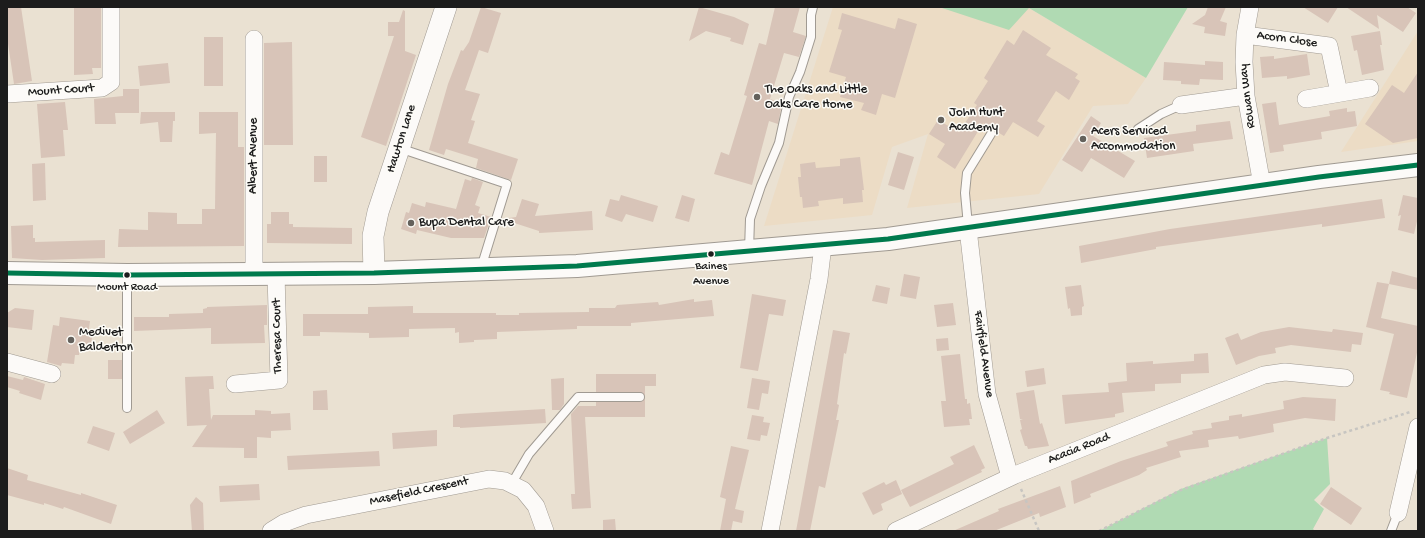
<!DOCTYPE html>
<html>
<head>
<meta charset="utf-8">
<style>
  body { margin:0 }
  #map { position:relative; width:1425px; height:538px; overflow:hidden; background:#eae1d2; font-family:"Gochi Hand",sans-serif }
  canvas { display:block }
  .frame { position:absolute; inset:0; border:8px solid #1c1c1c; pointer-events:none }
</style>
</head>
<body>
<div id="map">
<canvas width="1425" height="538"></canvas>
<div class="frame"></div>
</div>
<script>
const context = document.querySelector('canvas').getContext('2d');
context.lineJoin = 'round';
function paint(path, color) {
  context.fillStyle = color;
  context.fill(path, 'evenodd');
}
function poly(rows) {
  const path = new Path2D();
  for (const r of rows) {
    path.moveTo(r[0], r[1]);
    for (let i = 2; i < r.length; i += 2) path.lineTo(r[i], r[i + 1]);
  }
  return path;
}
function stroke(path, color, width, dash) {
  context.strokeStyle = color;
  context.lineWidth = width;
  context.lineCap = dash ? 'butt' : 'round';
  context.setLineDash(dash || []);
  context.stroke(path);
}
function label(font, color, halo, rows, align = 'center') {
  context.font = font + ' "Gochi Hand",sans-serif';
  context.lineWidth = 3;
  context.setLineDash([]);
  context.textBaseline = 'middle';
  context.strokeStyle = halo;
  context.fillStyle = color;
  for (const [text, x, y, turn = 0] of rows) {
    context.save();
    context.translate(x, y);
    context.rotate((+turn || 0) * Math.PI / 180);
    context.textAlign = isNaN(turn) ? turn : align;
    if (halo) context.strokeText(text, 0, 0);
    context.fillText(text, 0, 0);
    context.restore();
  }
}
const built = poly([
  [833,7,939,7,951,10,1029,8,1146,78,1128,104,1093,106,1039,194,907,208,928,134,892,147,872,215,764,226],
  [1418,31,1418,141,1341,152]
]);
const green = poly([
  [939,7,1188,7,1146,78,1029,8,1009,30],
  [1327,438,1330,484,1314,500,1324,509,1313,529,1315,531,1099,531,1181,489]
]);
const building = poly([
  [7,7,21,7,32,81,14,84,7,37],
  [74,7,101,7,101,68,92,68,93,74,74,75],
  [481,7,501,13,488,53,479,50,465,90,480,94,471,120,475,121,468,143,518,159,511,180,476,168,478,159,446,149,444,155,429,150,448,84,461,50,463,51,469,42],
  [699,7,734,17,749,24,743,45,730,41,731,38,706,31,689,41],
  [775,7,800,7,793,32,806,36,799,57,784,53,770,99,782,103,778,124,769,121,752,185,714,174,721,152,729,155,747,96,744,95,759,43,766,45],
  [1208,7,1226,7,1220,21,1227,23,1225,36,1204,33,1205,27,1192,24,1205,15],
  [1303,7,1338,7,1328,23],
  [1346,7,1407,7,1416,13,1403,32,1377,15,1379,29],
  [403,10,405,11,405,51,416,55,386,146,361,137,394,36,388,36,388,22,399,22],
  [842,13,895,29,898,18,917,24,895,98,882,94,876,115,861,110,864,103,840,97,846,77,829,72,842,30,838,29],
  [1023,30,1051,48,1046,55,1078,74,1075,78,1080,81,1069,100,1056,91,1037,121,1045,126,1038,137,1013,122,1004,136,983,123,955,169,937,157,945,144,929,134,938,120,959,132,977,105,974,103,988,81,984,78,1007,40,1014,45],
  [1380,31,1382,45,1380,45,1384,70,1362,75,1357,50,1354,51,1351,36],
  [204,37,223,37,223,86,204,86],
  [292,42,293,145,264,145,264,43],
  [1307,54,1310,75,1287,79,1287,76,1262,78,1260,57,1274,56,1274,59],
  [1205,61,1223,62,1223,80,1200,79,1199,85,1181,84,1181,81,1163,80,1164,62,1205,65],
  [168,63,170,83,140,86,138,66],
  [1418,72,1418,138,1393,143,1365,124,1392,85,1404,93],
  [123,89,139,89,139,113,115,113,116,124,95,124,94,99,123,96],
  [65,102,68,130,63,130,65,156,41,158,37,104],
  [1276,102,1279,125,1330,116,1329,111,1347,108,1347,112,1355,111,1357,126,1321,132,1322,139,1283,145,1284,151,1270,153,1262,104],
  [141,112,175,112,175,121,173,121,172,142,160,142,158,122,140,124],
  [199,112,238,112,238,147,244,147,244,246,118,247,119,229,148,230,148,212,177,213,177,224,202,224,202,209,215,209,216,133,199,134],
  [1091,116,1101,123,1093,136,1135,161,1124,178,1091,158,1082,172,1062,160],
  [1230,121,1233,139,1193,144,1194,151,1147,158,1144,138,1196,131,1196,125],
  [898,152,914,157,904,190,888,185],
  [314,156,327,156,327,182,314,182],
  [860,157,864,190,862,190,863,202,843,204,843,198,818,201,819,206,803,208,802,197,800,197,798,177,801,177,800,164,815,162,816,168,840,166,840,159],
  [45,163,46,200,33,201,32,164],
  [472,178,483,182,475,205,480,207,478,213,491,217,484,238,451,238,417,230,416,234,401,229,406,212,409,213,412,203,425,207,426,202,456,209,465,179,471,181],
  [621,195,658,206,653,222,626,214,622,222,605,216,610,199,619,201],
  [682,195,695,199,689,222,675,218],
  [1403,195,1418,198,1418,217,1414,234,1398,230,1401,215,1398,216],
  [522,199,539,204,535,216,592,211,593,230,539,233,539,231,502,219,516,217],
  [1382,199,1385,218,1322,227,1322,224,1156,247,1156,249,1081,263,1079,246,1170,229],
  [271,212,289,212,289,224,293,224,293,227,352,228,352,244,267,243,267,224,271,224],
  [33,225,33,238,35,238,35,242,105,240,105,258,42,260,12,258,11,226],
  [1392,271,1418,278,1418,290,1389,284],
  [904,274,920,277,916,299,900,296],
  [1377,282,1389,284,1381,318,1418,326,1418,348,1407,398,1389,394,1390,392,1380,390,1394,334,1366,327],
  [876,285,890,288,887,304,872,301],
  [1081,285,1084,306,1082,307,1082,315,1071,316,1070,308,1068,309,1065,287],
  [752,294,786,300,783,316,769,314,758,371,740,368],
  [694,299,694,302,712,300,714,316,631,323,631,326,577,326,577,329,497,332,497,339,474,340,474,342,459,343,459,332,455,333,455,328,409,329,409,337,369,338,369,333,320,332,320,336,303,336,303,314,368,314,368,307,413,306,413,313,496,313,496,315,519,315,519,313,587,312,589,312,589,308,615,308,617,305,658,302,659,305],
  [953,303,956,325,937,327,934,305],
  [267,305,267,325,264,325,265,343,211,344,211,328,134,331,134,317,169,317,169,314,203,313,203,309,207,308,207,307],
  [15,308,34,310,32,330,7,327,7,313],
  [60,317,90,321,88,336,92,337,90,351,80,349,79,355,75,355,74,364,62,363,61,366,47,362,53,325,59,326],
  [1289,327,1332,332,1333,329,1363,333,1361,345,1352,344,1351,352,1291,345,1275,348,1276,353,1259,356,1236,365,1225,338,1238,333,1241,340,1261,332],
  [833,330,850,333,846,354,844,353,837,404,839,405,836,420,839,420,825,488,819,486,810,531,796,531],
  [948,338,949,350,937,351,936,339],
  [1208,353,1209,373,1181,374,1181,383,1155,384,1155,391,1122,393,1124,412,1115,414,1115,417,1065,424,1062,395,1109,392,1108,383,1127,381,1126,363,1153,361,1153,364,1194,361,1194,354],
  [960,354,965,399,967,399,967,404,970,403,972,419,969,419,970,425,944,427,941,401,946,401,941,356],
  [108,360,122,360,122,379,108,379],
  [1044,368,1046,384,1027,387,1025,371],
  [596,374,656,374,656,386,645,386,645,396,640,392,596,392],
  [7,376,23,380,24,377,45,384,41,400,19,393,20,391,7,387],
  [213,376,214,389,209,389,211,420,213,415,255,415,255,410,271,411,271,414,290,413,291,430,271,431,271,438,257,437,257,458,244,458,244,448,192,447,207,425,187,426,185,377],
  [564,378,564,404,560,410,552,410,551,379],
  [752,378,770,381,768,394,762,393,759,410,747,408],
  [327,390,328,410,313,410,313,391],
  [1034,390,1040,424,1042,423,1049,446,1028,449,1027,446,1025,446,1020,430,1022,429,1020,420,1023,419,1020,419,1016,393],
  [1303,397,1336,399,1335,421,1305,418,1273,424,1274,432,1239,439,1238,436,1208,440,1209,447,1179,451,1181,457,1146,468,1147,470,1139,475,1090,494,1091,497,1074,504,1071,481,1121,461,1168,446,1166,442,1193,434,1192,431,1212,428,1211,423,1229,420,1229,416,1242,414,1242,417,1284,409,1283,401],
  [645,398,645,417,585,417,591,508,572,509,571,494,575,494,571,414,578,406,596,406,596,402,640,402],
  [545,409,546,423,460,428,460,427,453,427,453,415,459,414],
  [157,410,165,423,130,444,123,432],
  [752,415,764,417,763,422,770,423,767,436,761,435,760,441,747,439],
  [93,426,115,433,109,451,87,443],
  [437,430,437,446,393,449,392,433],
  [974,445,985,468,981,470,982,472,910,507,901,490,954,464,950,457],
  [731,446,749,450,735,509,744,511,742,523,733,521,731,531,720,531,726,499,720,497],
  [379,451,380,466,288,470,287,456],
  [7,468,28,475,27,480,81,495,81,493,117,505,111,524,64,507,63,509,44,503,44,505,7,495],
  [896,480,902,494,881,504,883,510,873,515,862,493,884,482,886,485],
  [259,484,260,500,220,502,219,486],
  [1060,486,1066,507,1040,517,1039,513,994,531,953,531,999,511,998,509],
  [1331,487,1362,508,1351,525,1320,504],
  [196,497,203,503,204,531,192,531,190,505],
  [615,519,616,531,603,531,603,520]
]);
const path = poly([
  [1021,489,1039,531],
  [1099,531,1181,490,1327,438,1410,412]
]);
const service = poly([
  [1138,129,1161,114,1181,105],
  [399,148,507,184,481,268],
  [968,226,965,193,967,173,991,134],
  [749,251,750,219,761,186,779,143,789,97,800,72,811,37,811,15,813,7],
  [127,408,127,276],
  [512,483,529,454,578,397,640,397],
  [1391,531,1398,513]
]);
const minor = poly([
  [1250,7,1245,35,1244,62,1246,96,1262,185],
  [1245,35,1329,46,1339,93],
  [7,94,102,88,111,82,111,7],
  [1306,99,1370,88],
  [1181,105,1246,96],
  [968,229,987,394,1010,477],
  [254,274,254,39],
  [7,362,52,374],
  [235,384,279,380,276,274],
  [1398,513,1418,427],
  [271,531,284,523,306,515,489,479,505,481,523,490,536,506,545,531],
  [770,531,819,279,823,245],
  [896,531,1015,475,1264,375,1285,372,1345,378]
]);
const tertiary = poly([
  [374,273,373,236,378,212,446,7]
]);
const secondary = poly([
  [7,273,127,275,374,273,577,266,888,239,1319,177,1418,165]
]);
const bus1 = poly([
  [7,273,127,275,374,273,577,266,888,239,1319,177,1418,165]
]);
const markers = [
  [757,97,4,"#64615c"],
  [941,120,4,"#64615c"],
  [1083,139,4,"#64615c"],
  [411,223,4,"#64615c"],
  [711,254,3.5,"#1c1c1c"],
  [127,275,3.5,"#1c1c1c"],
  [71,340,4,"#64615c"]
];
const busNames = [
  ["Baines",711,267],
  ["Avenue",711,282],
  ["Mount Road",127,288]
];
const streetNames = [
  ["Acorn Close",1287,40,8],
  ["Mount Court",61,91,-4],
  ["Rowan Way",1248,96,-97],
  ["Hawton Lane",402,139,-72],
  ["Albert Avenue",254,156,-90],
  ["Theresa Court",278,336,-91],
  ["Fairfield Avenue",983,354,82],
  ["Acacia Road",1079,449,-22],
  ["Masefield Crescent",419,492,-12]
];
const poiNames = [
  ["The Oaks and Little",765,90],
  ["Oaks Care Home",765,105],
  ["John Hunt",949,113],
  ["Academy",949,128],
  ["Acers Serviced",1091,132],
  ["Accommodation",1091,147],
  ["Bupa Dental Care",419,223],
  ["Medivet",79,333],
  ["Balderton",79,348]
];
paint(built, '#ecdcc5');
paint(green, '#b0dab3');
paint(building, '#d8c4b8');
stroke(service, '#a09a92', 10);
stroke(minor, '#a09a92', 18);
stroke(tertiary, '#a09a92', 22);
stroke(secondary, '#a09a92', 24);
stroke(path, '#c7c5c1', 2.5, [3, 3]);
stroke(service, '#fcfaf8', 8);
stroke(minor, '#fcfaf8', 17);
stroke(tertiary, '#fcfaf8', 21);
stroke(secondary, '#fcfaf8', 22);
stroke(bus1, '#007a4d', 5);
for (const [x, y, r, color] of markers) {
  const dot = new Path2D();
  dot.arc(x, y, r, 0, 2 * Math.PI);
  context.fillStyle = color;
  context.fill(dot);
  stroke(dot, '#fdfcf7', 1.5);
}
label('12px', '#1c1c1c', '#fdfcf7', busNames);
label('13px', '#1c1c1c', '#fdfcf7', streetNames);
label('13px', '#1c1c1c', '#fdfcf7', poiNames, 'left');
</script>
</body>
</html>
